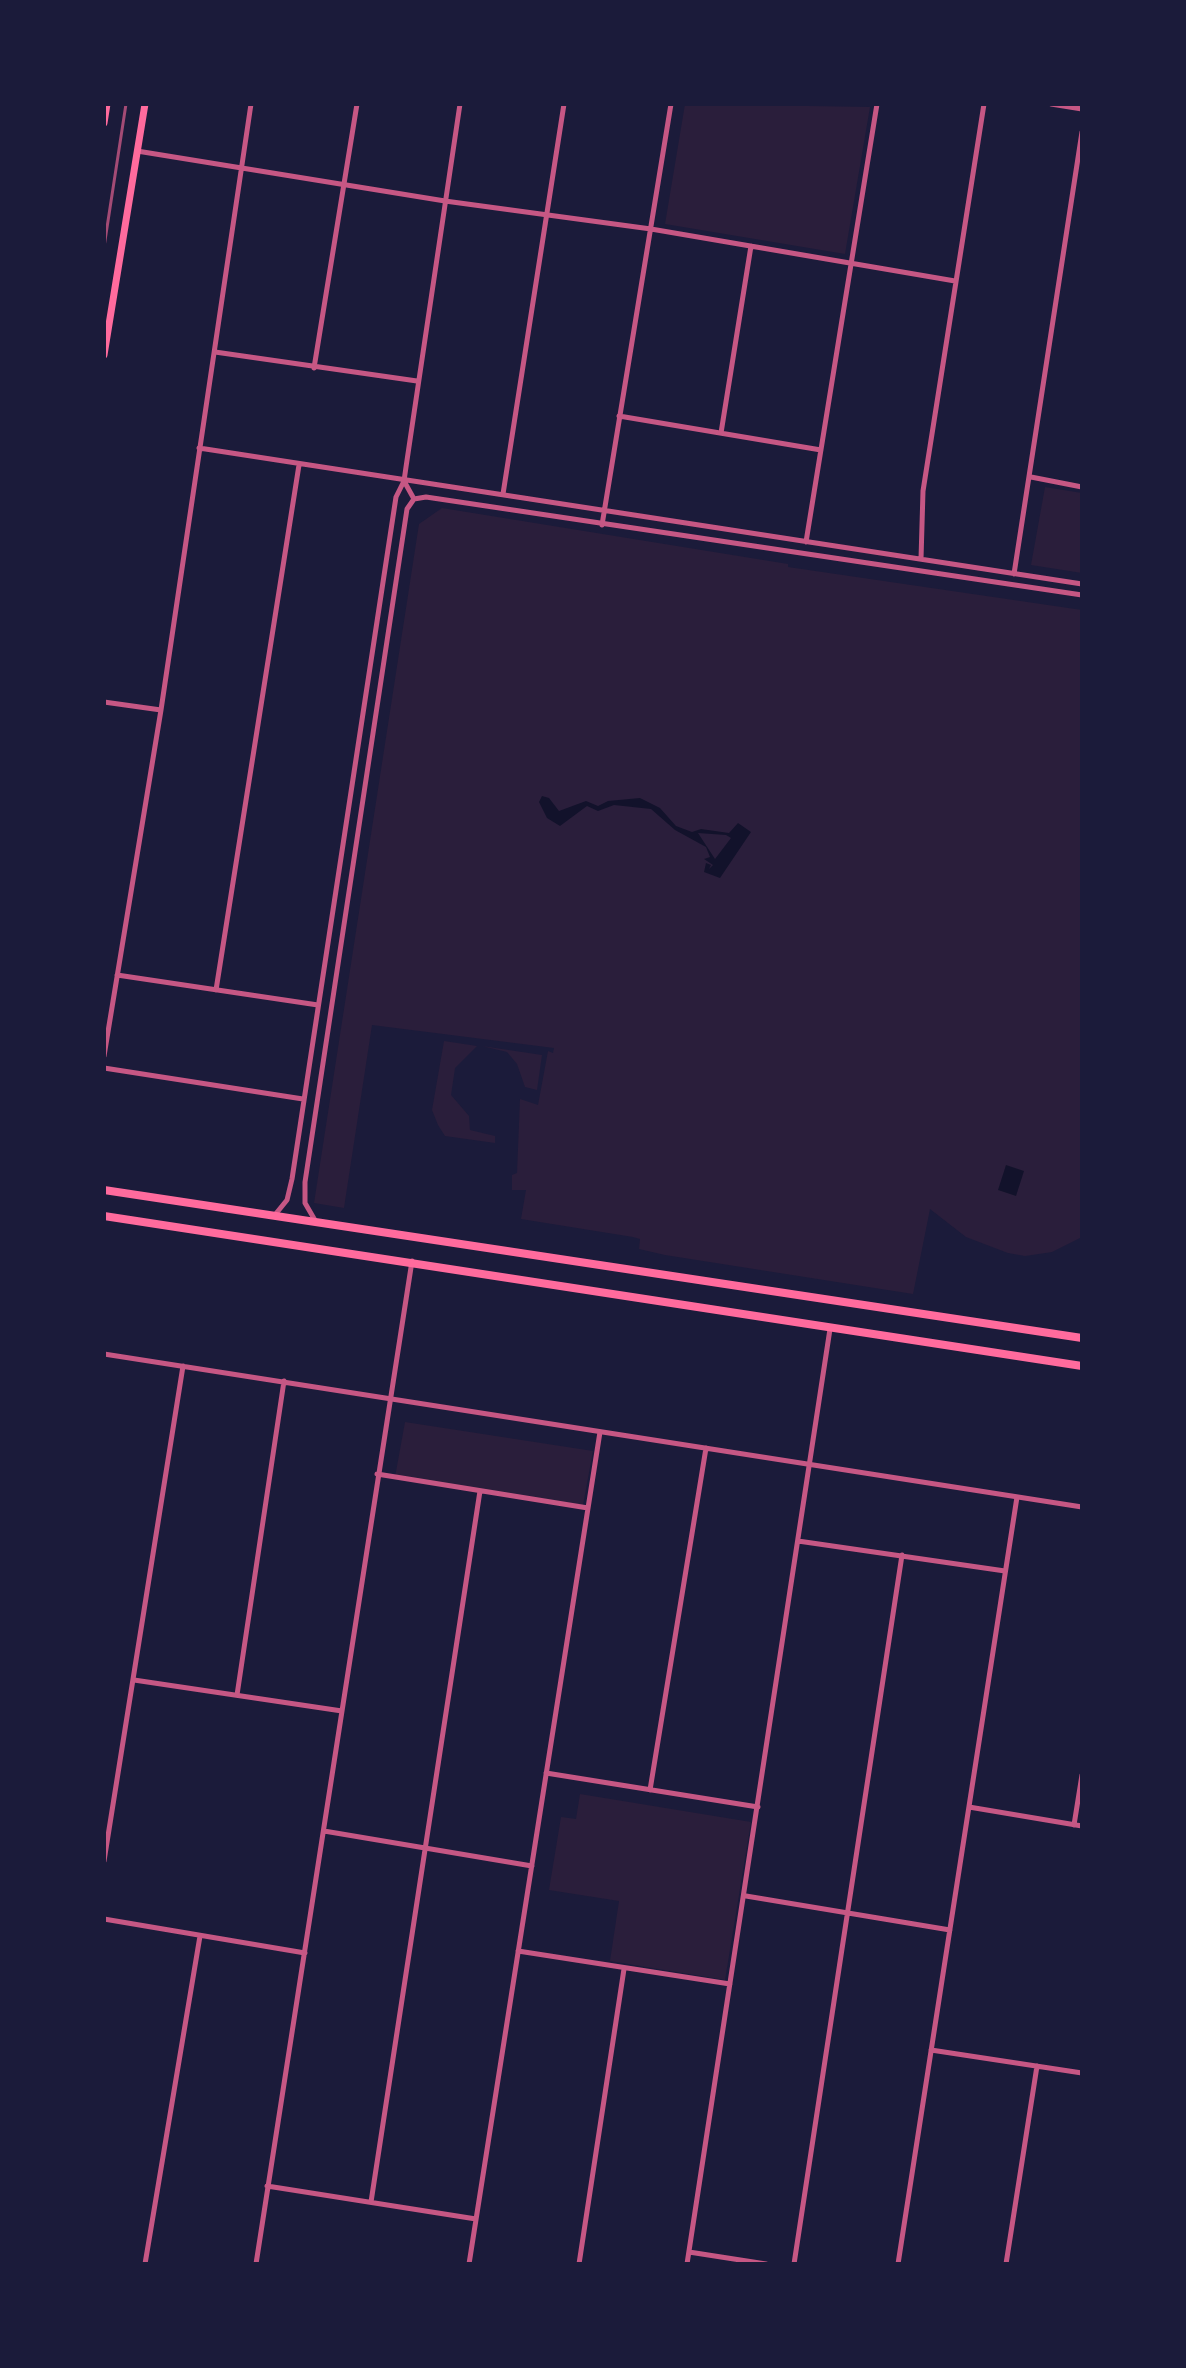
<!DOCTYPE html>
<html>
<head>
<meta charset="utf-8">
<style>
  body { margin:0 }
  #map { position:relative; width:1186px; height:2368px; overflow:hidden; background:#1b1b3a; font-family:Inter,sans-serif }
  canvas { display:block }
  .frame { position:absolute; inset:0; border:106px solid #1b1b3a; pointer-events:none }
</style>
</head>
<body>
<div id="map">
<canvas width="1186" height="2368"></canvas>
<div class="frame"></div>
</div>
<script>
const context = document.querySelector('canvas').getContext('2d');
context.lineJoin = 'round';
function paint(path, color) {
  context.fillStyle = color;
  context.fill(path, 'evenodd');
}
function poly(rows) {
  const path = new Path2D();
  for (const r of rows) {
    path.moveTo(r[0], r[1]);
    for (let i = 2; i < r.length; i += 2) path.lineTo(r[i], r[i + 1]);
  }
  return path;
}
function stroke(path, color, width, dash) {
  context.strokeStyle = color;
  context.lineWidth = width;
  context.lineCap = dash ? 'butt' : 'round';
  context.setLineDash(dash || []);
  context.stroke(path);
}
const green = poly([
  [685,104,870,107,845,254,665,224],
  [1045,487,1082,493,1082,573,1031,565],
  [442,508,788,564,788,567,1082,610,1082,1237,1052,1252,1025,1256,1008,1253,966,1237,930,1209,913,1294,665,1255,639,1249,640,1239,633,1237,521,1219,526,1190,512,1190,512,1175,517,1173,520,1099,538,1105,548,1051,553,1053,554,1048,372,1025,344,1208,314,1203,419,524],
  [444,1041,477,1046,455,1068,451,1095,469,1116,470,1130,495,1136,495,1143,445,1136,438,1125,432,1110],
  [482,1046,542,1055,537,1090,525,1087,517,1064,507,1052],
  [405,1422,593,1451,583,1505,395,1477],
  [580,1794,751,1822,725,1980,610,1961,619,1901,549,1890,561,1817,576,1819]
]);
const water = poly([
  [542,796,549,798,559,811,586,801,598,806,608,801,640,798,660,808,676,826,692,832,701,829,729,833,738,823,751,832,720,878,704,872,706,863,711,865,709,869,713,865,704,859,710,857,706,847,675,830,651,809,614,805,598,811,587,806,560,826,547,818,539,802],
  [698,833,726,835,731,838,715,859],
  [1006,1165,1024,1171,1016,1196,998,1190]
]);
const minor = poly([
  [1051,104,1082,109],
  [137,151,445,201,651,229,955,281],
  [215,352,417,381],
  [314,368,357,104],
  [619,416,821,450],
  [721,433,751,246],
  [199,448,1082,584],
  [1031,477,1082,487],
  [503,494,564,104],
  [414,499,426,497,1082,595],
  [414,499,404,481,406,467,460,104],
  [602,525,671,104],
  [806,542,877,104],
  [921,559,923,491,984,104],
  [1014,574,1082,132],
  [104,702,161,710],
  [117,975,318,1005],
  [216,990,299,465],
  [104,1056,161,710,251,104],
  [104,1068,303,1099],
  [274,1216,287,1200,292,1179,396,497,404,481],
  [316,1222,305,1203,305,1182,407,509,414,499],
  [104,1354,1082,1507],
  [377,1474,588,1508],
  [798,1541,1005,1571],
  [134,1680,342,1711],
  [237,1695,284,1381],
  [546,1773,758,1807],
  [650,1790,706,1448],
  [969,1807,1082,1826],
  [1074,1825,1082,1775],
  [324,1831,532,1866],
  [104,1861,183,1366],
  [746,1896,950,1930],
  [104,1919,305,1953],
  [518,1951,730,1984],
  [931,2050,1082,2073],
  [267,2186,476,2219],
  [371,2202,480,1491],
  [689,2252,766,2264],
  [145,2264,200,1936],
  [256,2264,412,1261],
  [469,2264,600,1432],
  [579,2264,624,1969],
  [687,2264,830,1329],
  [794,2264,902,1555],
  [898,2264,1017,1497],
  [1006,2264,1037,2066]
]);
const secondary = poly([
  [104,123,107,104],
  [104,355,145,104]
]);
const primary = poly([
  [104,1190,1082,1338],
  [104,1216,1082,1366]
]);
const rail = poly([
  [104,247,126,104]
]);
paint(green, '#2a1e3b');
paint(water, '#12122b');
stroke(minor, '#c65784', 5);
stroke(secondary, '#ff6b9d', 7);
stroke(primary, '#ff6b9d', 8);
stroke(rail, '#a44b75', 3);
</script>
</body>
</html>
